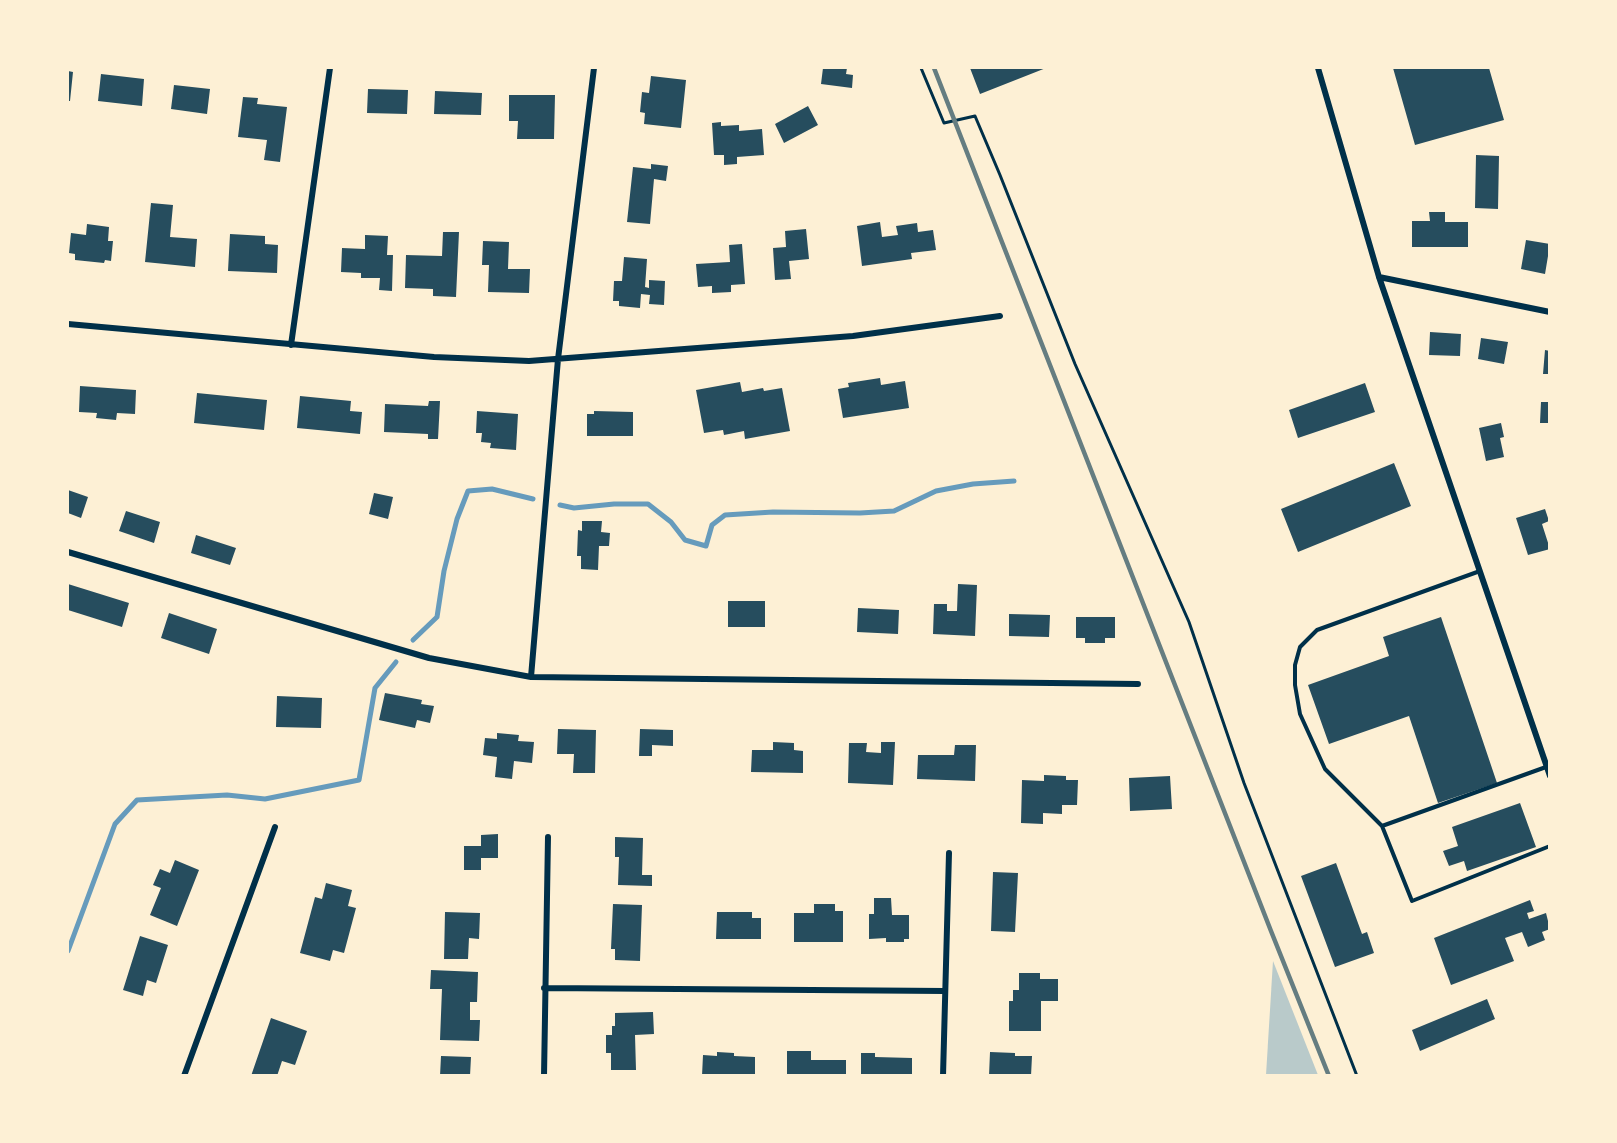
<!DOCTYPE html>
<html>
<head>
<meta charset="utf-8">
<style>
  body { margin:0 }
  #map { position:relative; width:1617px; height:1143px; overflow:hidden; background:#fdf0d5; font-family:"Asap Condensed",sans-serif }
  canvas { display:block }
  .frame { position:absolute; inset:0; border:69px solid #fdf0d5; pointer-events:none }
</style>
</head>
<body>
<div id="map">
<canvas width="1617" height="1143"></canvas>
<div class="frame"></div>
</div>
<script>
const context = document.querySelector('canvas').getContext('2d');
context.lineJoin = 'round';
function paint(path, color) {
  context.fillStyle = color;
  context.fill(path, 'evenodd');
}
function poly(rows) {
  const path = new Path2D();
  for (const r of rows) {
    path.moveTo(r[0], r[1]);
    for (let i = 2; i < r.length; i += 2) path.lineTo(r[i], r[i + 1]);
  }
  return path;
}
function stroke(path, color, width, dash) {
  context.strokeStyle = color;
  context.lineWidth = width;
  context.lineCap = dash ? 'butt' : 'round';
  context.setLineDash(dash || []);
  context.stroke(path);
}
const green = poly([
  [1273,961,1318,1075,1266,1075]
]);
const stream = poly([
  [560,505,574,508,614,504,648,504,671,522,685,540,706,546,712,525,725,515,773,512,860,513,894,511,936,491,973,484,1014,481],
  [413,640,437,617,444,571,457,519,468,491,492,489,533,499],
  [68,951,115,824,137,800,227,795,265,799,359,780,375,688,396,662]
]);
const building = poly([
  [823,68,847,68,846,74,853,75,852,88,821,84],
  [970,68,1046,68,980,94],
  [1393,68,1489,68,1504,120,1415,145],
  [68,71,73,72,70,101,68,101],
  [101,74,144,79,142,106,98,101],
  [651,76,686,80,681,128,644,124,645,113,640,112,642,92,649,93],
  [174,85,210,89,207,114,171,109],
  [368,89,408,90,407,114,367,113],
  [435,91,482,93,481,115,434,114],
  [509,95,555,95,554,139,517,139,518,121,509,121],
  [243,97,258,98,257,104,287,107,280,162,264,160,267,140,238,137],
  [808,106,818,125,784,143,775,124],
  [721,122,721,126,739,125,739,131,762,129,764,155,737,157,737,164,724,165,724,155,714,155,712,123],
  [1476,155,1499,156,1498,209,1475,208],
  [651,164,668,166,666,181,654,179,650,224,627,222,633,167,651,169],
  [151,203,173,205,170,237,197,239,195,267,145,262],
  [1429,212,1445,212,1445,222,1468,222,1468,247,1412,247,1412,221,1430,221],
  [880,222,882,237,898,235,896,226,917,223,918,232,933,230,936,250,911,253,912,259,862,266,857,226],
  [87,224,109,227,108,241,113,241,111,261,105,260,104,263,75,260,75,254,69,253,71,233,86,235],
  [806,229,809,259,789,261,791,279,775,280,773,248,786,247,785,231],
  [443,232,459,232,456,297,433,296,433,289,405,288,406,255,442,256],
  [230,234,265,236,265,244,278,245,277,273,228,271],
  [365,235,388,236,387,255,393,255,392,291,379,290,380,278,361,278,361,273,341,272,342,248,365,249],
  [1526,240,1550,244,1545,274,1521,269],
  [483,241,509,242,508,269,530,269,529,293,488,292,489,265,482,265],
  [742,244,745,284,731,285,731,292,712,293,712,286,698,287,696,264,730,262,729,245],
  [624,257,647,259,645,287,649,288,649,280,665,281,664,305,649,304,650,295,641,294,640,308,619,306,619,301,613,301,614,281,622,281],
  [1430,332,1461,334,1460,356,1429,355],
  [1481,338,1508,342,1504,364,1478,359],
  [1545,350,1550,351,1550,374,1543,374],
  [880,378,881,385,905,381,909,408,843,418,838,389,849,387,848,383],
  [740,382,742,392,763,388,764,391,782,388,790,431,745,439,744,431,724,435,723,430,704,433,696,390],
  [1365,383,1375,412,1298,438,1289,410],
  [80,386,136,390,135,414,117,413,116,420,96,418,97,413,79,412],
  [197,393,267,400,264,430,194,423],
  [300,396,351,401,350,411,362,412,360,434,297,428],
  [429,401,440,401,438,439,428,439,428,434,384,432,385,404,428,406],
  [1541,402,1550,402,1550,423,1540,423],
  [477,411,518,414,516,450,490,448,491,443,481,442,482,433,476,433],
  [594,411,633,412,633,436,587,436,587,414,594,414],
  [1501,423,1504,437,1500,438,1504,457,1486,461,1479,428],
  [1394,463,1411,506,1298,552,1281,509],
  [68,490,88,497,81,518,68,513],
  [374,493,393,497,388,519,369,514],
  [1545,509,1549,521,1542,524,1550,549,1528,555,1516,518],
  [126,511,160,522,154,543,119,531],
  [582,521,602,521,601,532,610,533,609,546,599,546,598,570,581,569,581,556,577,556,578,530,582,531],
  [196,535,236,548,230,565,191,553],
  [68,584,129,603,122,627,68,610],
  [958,584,977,585,975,636,933,634,934,604,947,604,947,611,957,611],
  [728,601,765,601,765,627,728,627],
  [858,608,899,610,898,634,857,632],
  [169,613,217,629,209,654,161,638],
  [1009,614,1050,615,1049,637,1009,636],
  [1076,617,1115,617,1115,638,1105,638,1105,643,1085,643,1085,638,1076,638],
  [1441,617,1497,783,1438,803,1409,716,1329,744,1308,685,1389,656,1383,637],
  [385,693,422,700,421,704,434,706,430,723,417,720,415,728,379,720],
  [277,696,322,698,321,728,276,727],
  [558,729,596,730,595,773,573,773,574,754,557,754],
  [640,729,673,730,673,746,652,745,652,756,639,756],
  [497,733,519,735,518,741,534,742,532,763,514,761,512,779,495,777,497,757,483,755,485,738,497,739],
  [773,742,794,743,794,750,803,751,803,773,751,772,752,750,773,750],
  [881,742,895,742,893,785,848,783,849,743,867,743,866,752,881,753],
  [955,745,976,745,975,781,917,779,918,755,954,755],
  [1044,775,1066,776,1066,780,1078,780,1077,805,1062,805,1062,814,1043,813,1043,824,1021,823,1022,780,1044,781],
  [1170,776,1172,809,1130,811,1129,778],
  [1520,803,1536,847,1467,871,1464,861,1449,866,1443,851,1458,846,1452,827],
  [498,834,498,858,481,858,481,870,464,870,464,846,481,846,481,835],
  [615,837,643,838,642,875,652,875,652,886,618,885,619,857,615,857],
  [175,860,199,870,177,926,150,915,161,888,153,885,160,869,170,873],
  [1336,863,1362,934,1367,932,1374,953,1335,967,1301,876],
  [993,872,1018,873,1015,932,991,931],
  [326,883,352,890,348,906,356,908,344,953,333,950,330,961,300,953,315,897,322,899],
  [874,898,891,898,892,915,909,915,909,939,904,939,904,942,886,942,886,938,869,939,869,914,874,914],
  [1530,900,1534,911,1527,913,1529,919,1546,913,1550,929,1542,932,1545,940,1528,947,1522,932,1505,938,1514,961,1451,985,1434,938],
  [613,904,642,905,640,961,615,960,615,949,611,949],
  [814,904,835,904,835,911,843,911,843,942,794,942,794,913,814,913],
  [445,912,480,913,479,939,469,938,468,959,444,959],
  [717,912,752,912,752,918,761,918,761,939,716,939],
  [140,936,168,945,156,983,147,980,143,996,123,990],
  [431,970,478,972,477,1002,470,1002,470,1020,480,1020,479,1041,440,1040,442,989,430,989],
  [1019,973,1040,973,1040,979,1058,979,1058,1001,1041,1001,1041,1031,1009,1031,1009,1001,1013,1001,1013,990,1019,990],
  [1487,999,1495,1019,1420,1051,1412,1030],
  [653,1012,654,1034,635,1035,636,1070,611,1070,611,1053,606,1053,606,1035,612,1035,612,1026,615,1026,615,1013],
  [271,1018,307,1031,295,1065,282,1061,277,1076,251,1076],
  [787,1051,811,1051,811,1060,846,1060,846,1076,787,1076],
  [717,1052,734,1053,734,1056,755,1057,755,1076,702,1076,703,1055,717,1056],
  [990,1052,1015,1053,1015,1056,1032,1056,1031,1076,989,1076],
  [861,1053,875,1053,875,1057,912,1058,912,1076,861,1076],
  [441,1056,471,1057,470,1076,440,1076]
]);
const path = poly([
  [921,68,944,123,975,116,1000,175,1075,364,1189,622,1244,783,1357,1076]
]);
const service = poly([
  [1546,767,1382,826,1412,901,1550,846],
  [1382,826,1325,769,1300,714,1295,685,1295,665,1300,647,1317,630,1480,571]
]);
const minor = poly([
  [1318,68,1379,277,1550,776],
  [1379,277,1550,312],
  [68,324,434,357,529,361,853,336,1000,316],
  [291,345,330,68],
  [68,552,429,658,531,677,1138,684],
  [531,677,558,359,594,68],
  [544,988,945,991],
  [184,1076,275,827],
  [544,1076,548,837],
  [943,1076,949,853]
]);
const rail = poly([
  [934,68,1271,931,1329,1076]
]);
paint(green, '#b9caca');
stroke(stream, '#669bbc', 5);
paint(building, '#264d5e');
stroke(path, '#003049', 3);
stroke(service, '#003049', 4);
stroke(minor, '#003049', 6);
stroke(rail, '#657d81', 4.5);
</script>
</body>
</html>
